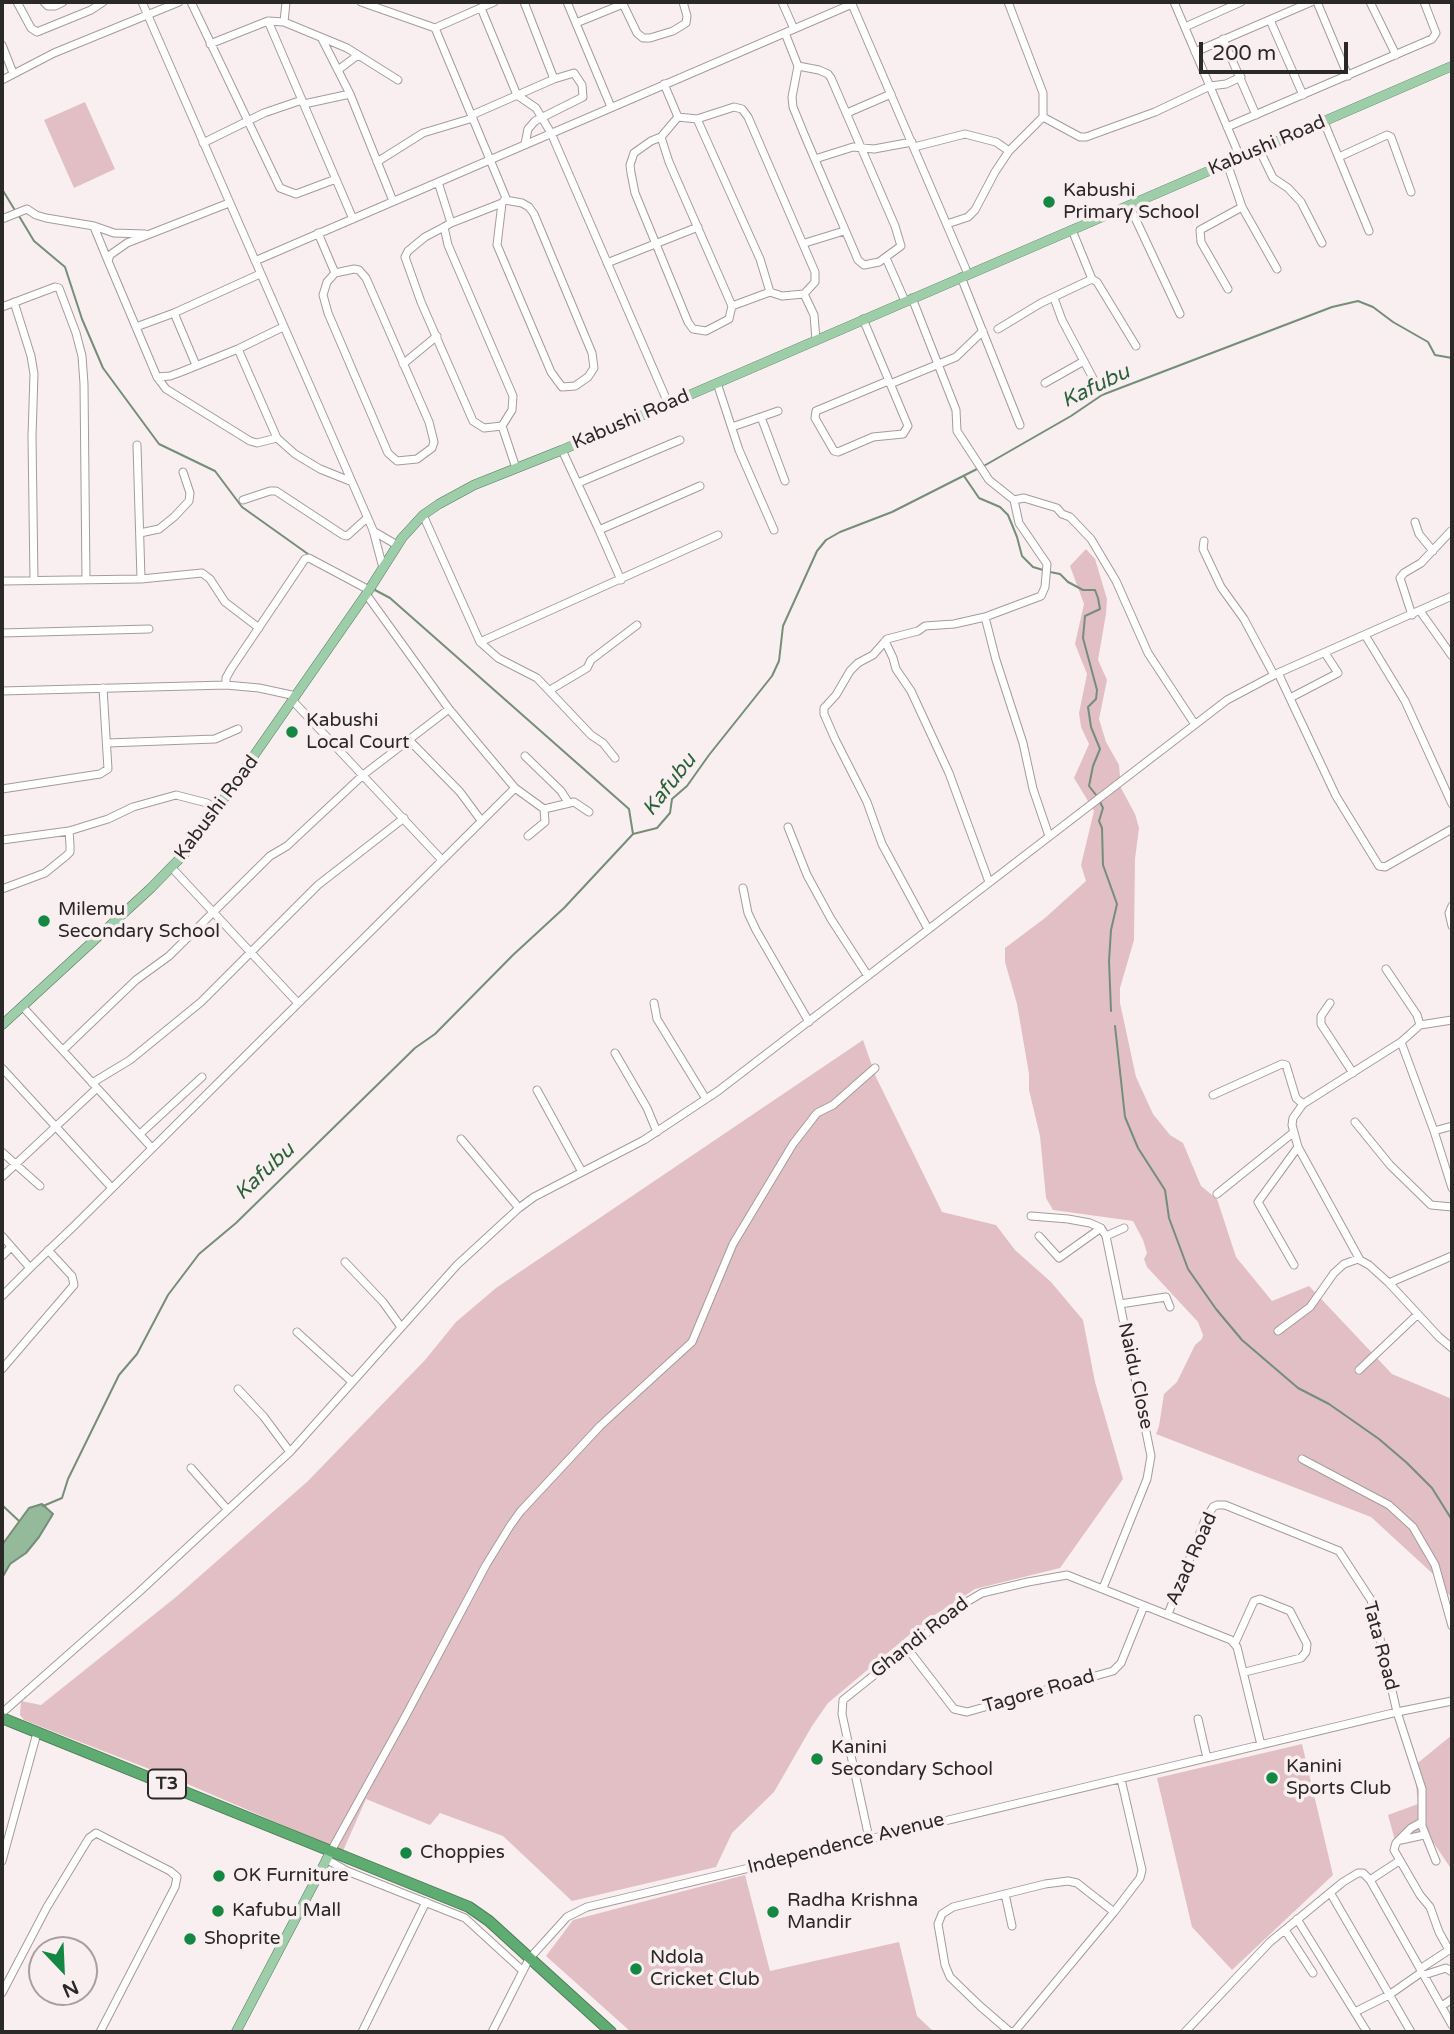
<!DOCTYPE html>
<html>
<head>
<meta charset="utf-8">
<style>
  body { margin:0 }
  #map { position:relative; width:1454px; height:2034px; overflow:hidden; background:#f9eff0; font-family:"Varela Round",sans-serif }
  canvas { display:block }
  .frame { position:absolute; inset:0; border:4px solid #2b2828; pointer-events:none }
  .north { position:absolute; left:28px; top:1936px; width:70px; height:70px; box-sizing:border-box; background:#f9eff0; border:2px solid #a79fa0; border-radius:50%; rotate:157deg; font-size:19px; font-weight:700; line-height:28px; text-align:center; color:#2b2828 }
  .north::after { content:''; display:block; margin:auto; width:24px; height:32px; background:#148842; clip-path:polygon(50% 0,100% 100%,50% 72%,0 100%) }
  .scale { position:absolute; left:1199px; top:42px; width:149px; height:32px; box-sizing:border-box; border:4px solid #2b2828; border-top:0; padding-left:9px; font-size:21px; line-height:24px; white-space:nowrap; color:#2b2828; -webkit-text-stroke:5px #f9eff0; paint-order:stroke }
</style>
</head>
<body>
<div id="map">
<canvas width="1454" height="2034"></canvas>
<div class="frame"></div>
<div class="north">N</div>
<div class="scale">200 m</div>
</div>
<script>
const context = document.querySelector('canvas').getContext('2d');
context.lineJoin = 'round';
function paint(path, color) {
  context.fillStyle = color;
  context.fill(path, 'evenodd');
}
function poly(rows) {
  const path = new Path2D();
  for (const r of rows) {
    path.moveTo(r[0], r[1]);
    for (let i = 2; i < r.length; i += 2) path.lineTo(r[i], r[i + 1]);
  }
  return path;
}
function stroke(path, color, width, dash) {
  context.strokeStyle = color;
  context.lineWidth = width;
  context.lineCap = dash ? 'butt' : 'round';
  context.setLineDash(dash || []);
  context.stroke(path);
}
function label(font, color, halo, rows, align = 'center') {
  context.font = font + ' "Varela Round",sans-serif';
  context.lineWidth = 7;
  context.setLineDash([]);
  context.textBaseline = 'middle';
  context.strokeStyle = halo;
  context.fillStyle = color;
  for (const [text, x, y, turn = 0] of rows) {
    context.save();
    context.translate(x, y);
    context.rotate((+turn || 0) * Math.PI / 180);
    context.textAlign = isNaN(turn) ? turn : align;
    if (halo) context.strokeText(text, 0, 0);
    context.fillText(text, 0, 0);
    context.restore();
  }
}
const green = poly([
  [85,102,115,169,74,188,44,120],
  [1086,549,1095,559,1107,599,1106,614,1098,660,1107,680,1099,719,1106,742,1119,765,1121,788,1135,814,1139,828,1135,859,1134,940,1120,988,1120,1003,1136,1077,1153,1114,1170,1135,1183,1143,1201,1186,1217,1199,1236,1257,1272,1301,1309,1286,1392,1374,1452,1399,1452,1599,1433,1574,1371,1517,1156,1434,1159,1426,1164,1394,1177,1382,1195,1345,1202,1339,1203,1335,1198,1322,1147,1267,1144,1259,1147,1253,1143,1240,1133,1221,1053,1210,1046,1198,1040,1136,1029,1090,1029,1074,1017,1004,1005,962,1005,948,1045,918,1086,881,1081,865,1094,811,1074,778,1089,744,1081,727,1079,713,1087,674,1075,644,1084,604,1070,566],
  [863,1040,876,1077,942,1212,996,1225,1015,1250,1051,1282,1083,1320,1095,1382,1123,1479,1060,1568,975,1589,927,1620,828,1703,812,1726,774,1792,732,1833,716,1867,572,1901,503,1836,440,1813,430,1825,366,1799,343,1851,185,1783,24,1720,20,1715,21,1701,41,1705,176,1597,308,1481,425,1360,456,1322,496,1288],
  [1452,1735,1452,1870,1429,1836,1396,1844,1388,1815,1418,1804,1414,1766],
  [1302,1744,1333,1875,1232,1970,1192,1927,1157,1778],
  [745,1875,770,1971,899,1942,917,2016,934,2032,631,2032,546,1956,573,1920]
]);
const water = poly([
  [42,1504,53,1514,39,1537,26,1553,10,1564,2,1578,2,1545,29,1508,42,1504]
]);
const stream = poly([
  [2,189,16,212],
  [19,216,34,241,65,267,82,319,103,368,159,444,215,471,242,507,308,554],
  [982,467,1071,416,1102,395,1332,307,1358,301,1373,307,1393,322,1428,342,1435,355,1452,358],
  [964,476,979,498,1000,507,1008,515,1017,537,1022,556,1033,567,1043,570],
  [1050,572,1060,574,1068,582,1083,590,1095,590,1098,598,1100,609,1085,616,1083,638,1097,690,1096,699,1088,707,1091,727,1100,749,1093,766,1089,786,1096,795],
  [375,590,390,598,629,809,633,834],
  [1100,802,1103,808,1099,821,1102,828,1103,865,1117,904,1111,930,1109,961,1111,1011],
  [1115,1026,1125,1117,1138,1148,1165,1190,1169,1218,1188,1269,1216,1309,1242,1340,1298,1388,1329,1404,1379,1439,1407,1463,1432,1488,1452,1520],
  [2,1505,19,1521],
  [43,1506,62,1498,68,1479,119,1375,137,1354,168,1295,199,1254,236,1223,415,1048,435,1034,513,955,564,908,633,834,657,828,670,813,672,799,687,786,709,755,772,676,779,661,783,626,817,551,826,540,840,532,892,512,977,469]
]);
const minor = poly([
  [17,2,31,28,37,32,91,10,103,2],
  [44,2,48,6,55,6,63,2],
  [142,2,373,530,383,568],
  [191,2,280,188,296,194,336,179],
  [361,2,435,28,494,2],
  [567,2,611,107],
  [622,2,637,33,643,38,650,38,673,31,686,23,687,16,683,2],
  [782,2,794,29],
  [851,2,968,274],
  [1174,2,1240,157],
  [1317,2,1348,76],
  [1370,2,1396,55],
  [481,8,517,95,536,108,551,133,668,403],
  [1270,20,1303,95],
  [268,21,284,22,347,48,398,80],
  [284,22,286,2],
  [576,23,623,4],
  [1185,27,1241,2],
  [435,28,506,198,502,203,451,223,444,227,425,237,408,251,405,257,421,302,473,421,484,428,502,426,512,410,513,396,448,245,444,227],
  [785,33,798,66,792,97,793,107,804,134,858,260,864,265,879,262,901,246,895,226,831,78,828,74,819,70,798,66],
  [322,39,350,94,393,201],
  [1223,39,1256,115],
  [210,44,268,21,353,219],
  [2,45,13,73],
  [1195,52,1311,2],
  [338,70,358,55],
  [2,80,54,53,179,2],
  [664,84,678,117,697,119,734,107,742,109,748,117,815,272,815,282,804,294,782,296,770,292,732,306],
  [304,104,350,94],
  [847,113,891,94],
  [472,115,554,79,524,2],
  [1043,117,1080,137,1086,137,1155,112,1210,86,1226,84,1241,77],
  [697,119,760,259,770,292],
  [1324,122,1369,231],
  [1227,127,1432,39,1436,33,1424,2],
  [661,137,669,162,732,306,729,319,706,331,693,329,688,322,635,193,631,173,630,165,634,153,651,141,661,137,678,117],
  [203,143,264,113,302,100],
  [525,144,528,129,535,121,583,97,582,85,574,73,554,79],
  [914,147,965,134,996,142,1009,151],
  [1259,149,1273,178,1288,188,1301,202,1322,243],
  [1339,157,1387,135,1391,137,1411,192],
  [815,159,853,147,874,149,912,142],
  [377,162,423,133,473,118],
  [1227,163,1242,207,1277,269],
  [438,182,451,223],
  [229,203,127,243,110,255,108,261,157,377,166,389,250,441,257,443,277,438,295,454,320,469,350,481],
  [502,203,497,245,551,372,562,387,575,386,588,377,594,368,592,353,534,214,529,207,522,203,505,200],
  [1129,205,1180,314],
  [2,219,27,209,36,215,46,218,94,226,114,233,145,234],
  [947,224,968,217,975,210,995,172,1009,151,1043,117,1043,93,1008,2],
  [94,227,108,261],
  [1072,230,1092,279,1097,282,1136,346],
  [318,233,335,273],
  [805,243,844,231],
  [886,258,905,301],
  [255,261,852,4],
  [607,263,698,227],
  [354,269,359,270,366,278,429,422,434,442,432,448,417,459,397,461,388,453,328,313,323,295,327,282,335,273,354,269],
  [961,277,1020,425],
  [1228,289,1201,242,1200,230,1242,207],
  [804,294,814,315,816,340],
  [912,298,956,410,957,431,989,480,1014,500,1019,523,1047,564,1045,587,1041,596,985,617,996,660,1023,743,1033,789,1049,836],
  [1054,298,1062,320,1095,382],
  [14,302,31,356,34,374,32,436,34,581],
  [2,307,55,287,59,288,76,333,82,356,84,384,86,580],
  [174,313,196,365],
  [863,319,908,426,903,434,873,437,838,452,834,451,815,418,816,411,888,381],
  [136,327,174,313,260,274],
  [998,329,1041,303,1092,279],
  [238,349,277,438],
  [403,364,437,336],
  [157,377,170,376,181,372,238,349,283,327],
  [717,383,739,450,774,530],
  [1045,383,1084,361],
  [890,384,956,357,983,331],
  [761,417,785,481],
  [502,426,516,468],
  [732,427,778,411],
  [137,445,141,579],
  [562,450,599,530,700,486],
  [578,483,680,440],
  [243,500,270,491,276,491,343,535,347,536,367,518],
  [1014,500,1024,498,1057,508,1062,514,1070,517,1091,539,1116,581,1148,653,1194,723],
  [423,515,480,642,718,535],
  [1415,522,1419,534,1433,551],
  [599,530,621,580],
  [373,531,397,545],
  [140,533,159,529,174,517,189,501,190,493,183,472],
  [1204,541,1203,549,1221,587,1244,619,1274,675],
  [2,581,141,579,202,573,210,579,225,602,259,628],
  [1420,611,1452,656],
  [1412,615,1400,578,1404,573,1421,563,1451,531],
  [2,633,149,629],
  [1365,635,1405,701,1452,804],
  [885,641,893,658,896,669,911,691,949,773,989,882],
  [480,642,498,658,537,678,591,735,603,743,615,758],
  [1278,673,1336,796,1379,866,1385,867,1452,829],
  [226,685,226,678,231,669,305,559,309,558,369,590],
  [550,690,587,668,591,660,637,625],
  [2,691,226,685,259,688,296,696],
  [1290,698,1338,673,1325,653],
  [293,701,441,859],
  [409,740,460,792,480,819],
  [108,743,215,739,238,729],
  [525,756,561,791,568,802],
  [515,788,544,809,574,802,589,812],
  [2,789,100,774,108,769,103,688],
  [788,827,807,875,831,919,868,976],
  [69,831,108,819,133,807,176,795,207,803,218,810],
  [528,836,545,822,544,809],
  [2,840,69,831,70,845,70,852,66,856,45,873,2,889],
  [172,868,297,1002],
  [743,888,748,913,756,930,809,1022],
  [1452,906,1449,913,1452,926],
  [928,929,882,844,867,802,835,739,824,714,824,708,836,695,850,671,858,663,873,655,887,639,918,631,925,626,954,624,985,617],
  [1386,969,1417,1015,1420,1025],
  [654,1003,657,1019,706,1099],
  [1330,1003,1321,1016,1321,1024,1353,1073],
  [22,1006,152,1148],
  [1401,1042,1434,1131,1452,1188],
  [63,1050,136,980,169,956,270,856,287,846,363,775,449,709],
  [615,1053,647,1108,657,1132],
  [2,1068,112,1188],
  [92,1083,130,1060,201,1002,318,885,404,818],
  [537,1090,582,1172],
  [1213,1095,1282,1064,1286,1065,1296,1098,1303,1104],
  [1355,1122,1390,1165,1431,1205,1452,1207],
  [1434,1131,1452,1126],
  [140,1134,202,1077],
  [461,1139,519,1208],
  [2,1152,40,1186],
  [2,1177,97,1088],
  [1217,1194,1294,1132],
  [1031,1216,1068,1219,1090,1223,1101,1228,1106,1236,1151,1456,1147,1479,1103,1588],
  [2,1236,30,1268,75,1225,515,788,449,709,366,594],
  [1039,1236,1059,1258,1101,1228],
  [1106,1236,1124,1228],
  [2,1256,11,1247],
  [1360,1260,1298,1147,1292,1125,1293,1118,1303,1104,1401,1042,1420,1025,1452,1020],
  [345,1262,383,1302,401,1327],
  [1294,1265,1258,1202,1298,1147],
  [1389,1283,1452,1256],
  [2,1296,30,1268],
  [1120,1304,1166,1297,1170,1307],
  [1278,1331,1310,1307,1334,1273,1344,1264,1358,1259,1369,1265,1389,1283,1439,1337,1452,1348],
  [297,1332,351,1381],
  [2,1369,74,1285,72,1276,48,1250],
  [1359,1370,1418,1314],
  [238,1389,264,1417,290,1452],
  [1302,1459,1389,1505,1413,1527,1435,1565,1452,1626],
  [191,1468,227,1509],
  [1168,1614,1205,1520,1213,1507,1217,1505,1225,1505,1339,1551,1371,1600,1397,1712,1422,1789,1422,1826,1436,1861],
  [1235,1643,1254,1601,1260,1599,1290,1611,1307,1644,1306,1652,1301,1658,1245,1672],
  [907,1648,954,1709,967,1712,1113,1671,1121,1663,1144,1606],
  [2,1713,138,1593,290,1452,457,1265,519,1208,534,1197,644,1140,718,1091,1227,700,1278,673,1452,596],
  [1198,1719,1207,1758],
  [869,1838,842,1714,843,1700,963,1604,982,1593,1028,1582,1067,1575,1231,1640,1237,1647,1261,1745],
  [1401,1840,1424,1835],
  [331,1851,405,1717,486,1565,510,1526,520,1512,600,1426,692,1342,733,1244,793,1144,817,1113,833,1105,875,1068],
  [326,1859,347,1871,465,1918,523,1971],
  [2,1861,37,1733],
  [1370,1880,1399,1861],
  [1005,1894,1012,1926],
  [1331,1894,1411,2032],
  [1114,1912,1077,1883,1068,1881,1045,1884,953,1907,942,1914,938,1924,945,1965,950,1977,980,2006,1010,2032,1015,2031,1114,1912,1140,1878,1142,1870,1121,1779],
  [1297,1919,1367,2032],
  [1285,1930,1313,1973],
  [1420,1969,1449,1950,1439,1932,1430,1907,1420,1895,1394,1850,1396,1843,1411,1828,1422,1822],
  [1424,1975,1446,1968,1452,1972],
  [2,1993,47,1907,89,1838,96,1833,170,1871,177,1877,175,1887,100,2032],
  [1442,2006,1452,1999],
  [1355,2012,1389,1995,1422,1972],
  [362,2032,426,1902],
  [492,2032,529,1959,567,1917,587,1907,1397,1712,1452,1701],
  [1185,2032,1270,1942,1343,1882,1358,1873,1363,1873,1370,1880,1452,2025]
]);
const major = poly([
  [2,1025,151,888,189,849,369,590,402,538,423,515,439,504,474,485,562,450,1452,66],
  [236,2032,331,1851]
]);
const highway = poly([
  [2,1718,469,1907,489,1921,611,2032]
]);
const markers = [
  [1049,202,7,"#148842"],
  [292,732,7,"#148842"],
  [44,921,7,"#148842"],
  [817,1759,7,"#148842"],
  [1272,1778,7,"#148842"],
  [406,1853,7,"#148842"],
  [219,1876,7,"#148842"],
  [218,1911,7,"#148842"],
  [773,1912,7,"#148842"],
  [190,1939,7,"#148842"],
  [636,1969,7,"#148842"]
];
const shields = [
  [167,1784,38]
];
const shieldNames = [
  ["T3",167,1784]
];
const streetNames = [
  ["Kabushi Road",1267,146,-23],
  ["Kabushi Road",631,420,-23],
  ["Kabushi Road",217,808,-53],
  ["Naidu Close",1135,1376,78],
  ["Azad Road",1192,1559,-66],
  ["Ghandi Road",920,1638,-38],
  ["Tata Road",1380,1646,75],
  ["Tagore Road",1039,1692,-16],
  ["Independence Avenue",846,1844,-14]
];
const poiNames = [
  ["Kabushi",1063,191],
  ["Primary School",1063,213],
  ["Kabushi",306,721],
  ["Local Court",306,743],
  ["Milemu",58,910],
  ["Secondary School",58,932],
  ["Kanini",831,1748],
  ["Secondary School",831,1770],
  ["Kanini",1286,1767],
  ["Sports Club",1286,1789],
  ["Choppies",420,1853],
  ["OK Furniture",233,1876],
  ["Radha Krishna",787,1901],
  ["Mandir",787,1923],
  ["Kafubu Mall",232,1911],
  ["Shoprite",204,1939],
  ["Ndola",650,1958],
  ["Cricket Club",650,1980]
];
const waterNames = [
  ["Kafubu",1096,387,-26],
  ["Kafubu",670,785,-52],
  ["Kafubu",265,1172,-43]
];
paint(green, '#e2bfc5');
paint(water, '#94b99b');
stroke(water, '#748e78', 2);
stroke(stream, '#748e78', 2);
stroke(minor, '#a59b9c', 9);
stroke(major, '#4c7e57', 10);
stroke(highway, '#4c7e57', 12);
stroke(minor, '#fff', 7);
stroke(major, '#9ecdaa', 9);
stroke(highway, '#5eac71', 10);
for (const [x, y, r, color] of markers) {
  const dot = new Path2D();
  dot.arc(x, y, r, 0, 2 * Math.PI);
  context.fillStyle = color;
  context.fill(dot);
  stroke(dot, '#f9eff0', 2.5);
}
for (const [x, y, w] of shields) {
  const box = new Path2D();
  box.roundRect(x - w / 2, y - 14.5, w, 29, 5);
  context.fillStyle = '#f9eff0';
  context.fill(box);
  stroke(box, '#2b2828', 2);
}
label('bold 18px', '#2b2828', null, shieldNames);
label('19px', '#2b2828', '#f9eff0', streetNames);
label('19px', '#2b2828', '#f9eff0', poiNames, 'left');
label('italic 21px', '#2a623a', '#f9eff0', waterNames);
</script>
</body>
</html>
